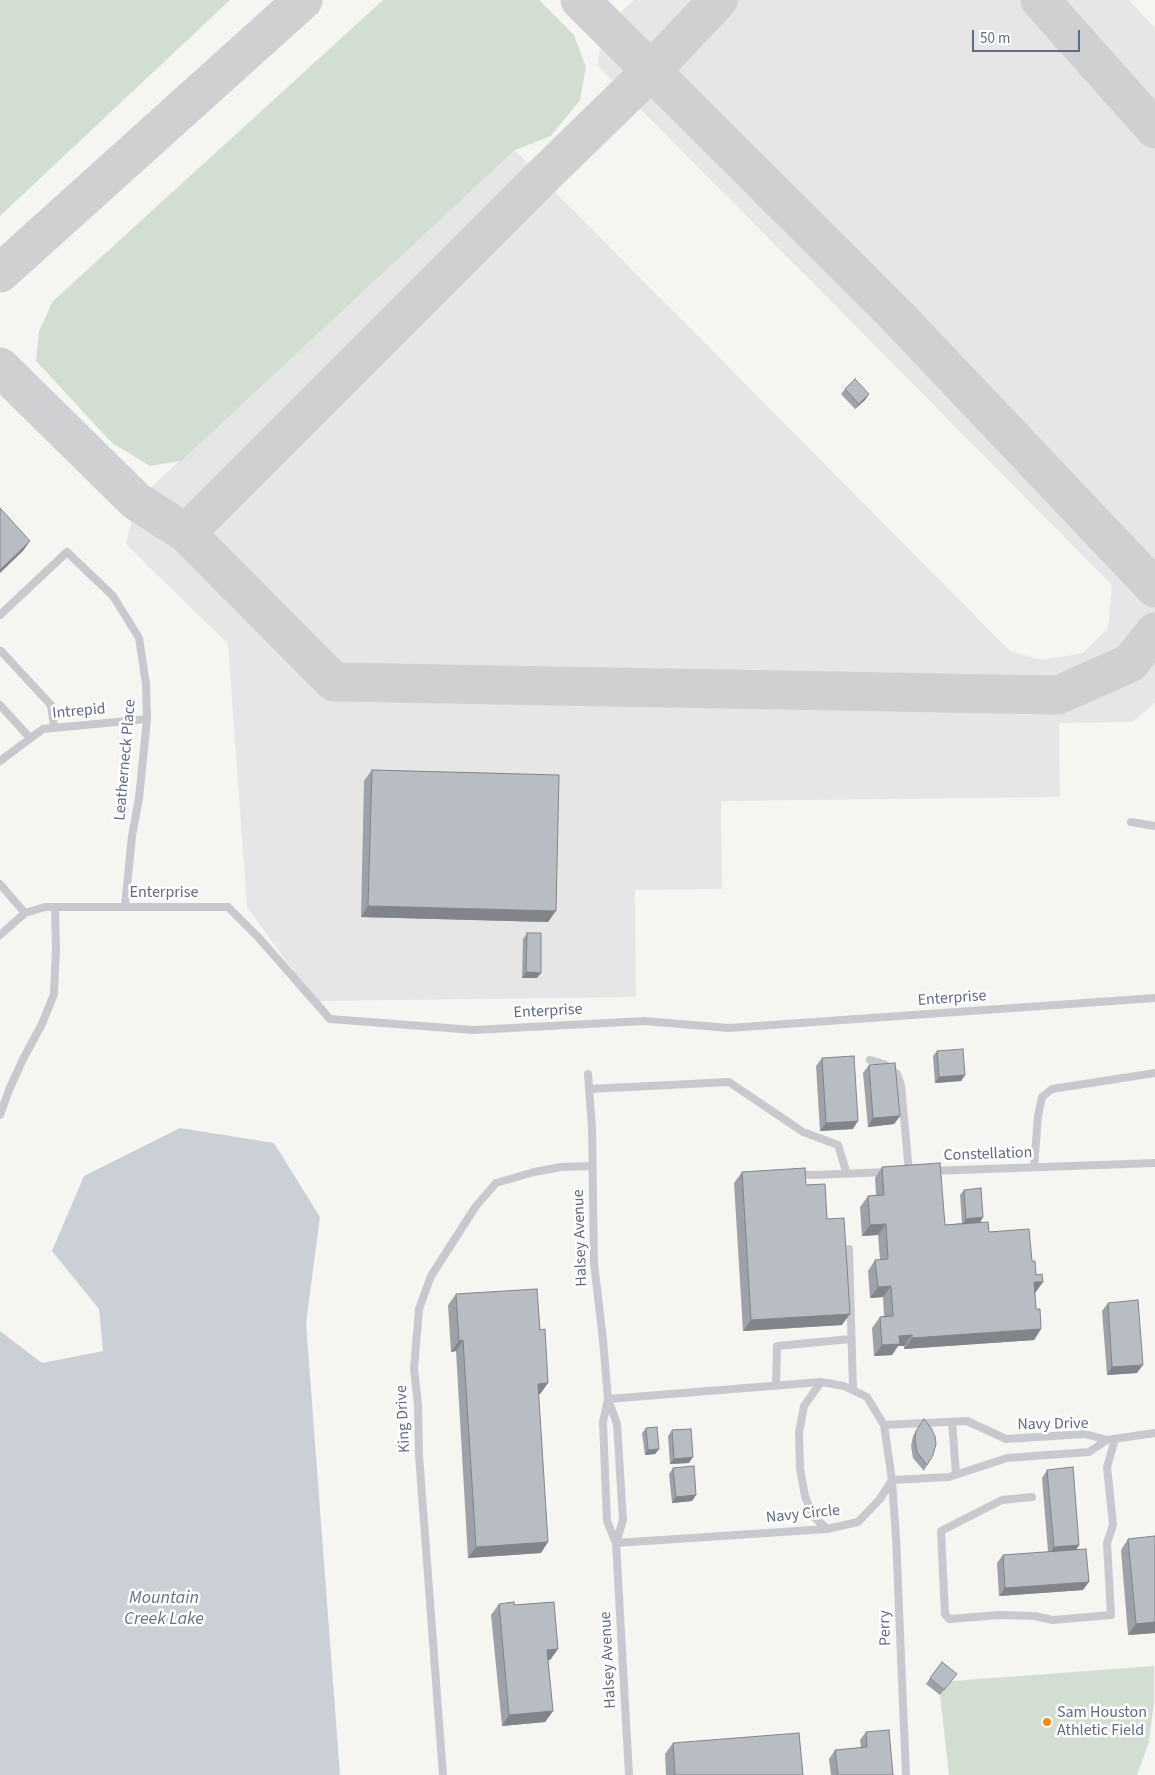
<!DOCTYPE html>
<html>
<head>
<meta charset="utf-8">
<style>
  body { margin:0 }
  #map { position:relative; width:1155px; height:1775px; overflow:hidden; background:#f5f6f2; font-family:"Source Sans 3",sans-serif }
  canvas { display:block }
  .scale { position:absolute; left:972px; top:30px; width:108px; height:22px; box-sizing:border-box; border:2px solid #626b85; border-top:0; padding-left:6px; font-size:15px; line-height:18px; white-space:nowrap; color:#626b85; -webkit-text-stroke:4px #fff; paint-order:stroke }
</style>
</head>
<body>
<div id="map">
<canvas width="1155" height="1775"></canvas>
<div class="scale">50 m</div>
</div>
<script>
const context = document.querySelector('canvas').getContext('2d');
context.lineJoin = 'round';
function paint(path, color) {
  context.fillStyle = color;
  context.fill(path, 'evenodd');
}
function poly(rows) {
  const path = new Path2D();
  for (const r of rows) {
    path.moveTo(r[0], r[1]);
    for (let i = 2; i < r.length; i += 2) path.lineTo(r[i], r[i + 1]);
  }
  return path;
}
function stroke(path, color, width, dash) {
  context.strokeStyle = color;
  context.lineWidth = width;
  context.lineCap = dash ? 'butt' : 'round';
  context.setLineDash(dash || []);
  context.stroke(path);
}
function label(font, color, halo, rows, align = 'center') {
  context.font = font + ' "Source Sans 3",sans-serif';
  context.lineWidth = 5;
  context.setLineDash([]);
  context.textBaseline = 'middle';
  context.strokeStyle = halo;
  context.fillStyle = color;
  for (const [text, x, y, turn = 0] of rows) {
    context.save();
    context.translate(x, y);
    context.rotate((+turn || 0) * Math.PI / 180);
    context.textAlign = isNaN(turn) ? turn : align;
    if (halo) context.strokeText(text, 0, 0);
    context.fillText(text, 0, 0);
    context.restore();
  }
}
const built = poly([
  [634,0,1129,0,1155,28,1155,703,1132,722,1059,723,1060,797,721,801,722,889,635,890,636,997,315,1001,247,907,228,644,126,544,136,501,515,150,541,178,1010,651,1041,660,1083,653,1108,628,1112,585,597,65,605,26]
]);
const green = poly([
  [0,0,230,0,0,216],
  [383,0,539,0,574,35,586,67,580,100,551,136,515,150,181,461,150,466,112,443,36,361,39,331,53,301],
  [1154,1666,1154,1702,1149,1742,1137,1775,949,1775,940,1695,952,1681]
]);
const water = poly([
  [180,1128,274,1143,320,1217,306,1323,340,1775,0,1775,0,1331,42,1363,103,1351,99,1309,52,1251,84,1176]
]);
const taxiway = poly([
  [580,0,896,315,1155,588],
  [1040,0,1155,129],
  [0,273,303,0],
  [0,367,136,501,186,533,541,178,651,71,718,0],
  [186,533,334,682,1058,695,1130,663,1155,632]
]);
const lane = poly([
  [0,615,67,552,113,596,139,638,146,684,147,719,139,798,132,836,125,906],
  [0,652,1,651,51,705,54,727],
  [0,705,30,738],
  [0,761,43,729,147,719],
  [1131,822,1155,826],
  [0,884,25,913],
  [0,935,25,913,45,907,228,907,258,937,330,1019,474,1030,644,1021,729,1028,1155,998],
  [870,1060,884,1064,897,1074,901,1085,909,1172],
  [588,1074,592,1127,594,1263,603,1340,608,1399,617,1424,623,1520,616,1543],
  [589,1089,729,1082,803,1132,838,1145,847,1174],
  [0,1115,9,1090,23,1059,42,1024,54,994,56,948,55,907],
  [1034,1167,1038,1116,1042,1097,1052,1089,1155,1073],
  [931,1171,1155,1163],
  [796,1174,815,1175,887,1172],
  [849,1249,853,1390],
  [821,1382,804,1406,799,1433,800,1468,805,1496,813,1516,827,1529],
  [776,1385,777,1346,851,1339],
  [608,1399,821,1382,844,1386,867,1397,884,1425,892,1480,880,1499,858,1522,827,1529,616,1543],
  [608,1399,603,1422,607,1521,616,1543,629,1775],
  [952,1422,956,1474],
  [884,1425,967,1421,1006,1439,1085,1434,1107,1440,1155,1433],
  [1032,1497,1002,1500,941,1531,945,1614,949,1619,1000,1615,1034,1616,1053,1620,1111,1615,1107,1543,1113,1525,1107,1467,1115,1439],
  [443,1775,419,1455,418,1404,414,1369,419,1309,431,1276,476,1206,496,1183,534,1172,561,1167,592,1166],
  [906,1775,896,1538,892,1480,949,1477,1007,1458,1089,1452,1107,1440]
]);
const wall = poly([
  [845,389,869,394,865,400,855,409,841,394],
  [372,770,548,922,361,917,364,781],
  [527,933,537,978,522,978,523,939],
  [937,1051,965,1075,961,1081,935,1083,933,1056],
  [822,1058,853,1129,820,1131,816,1066],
  [869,1065,900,1116,894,1124,868,1127,863,1073],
  [882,1167,945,1225,962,1223,960,1195,964,1190,983,1217,980,1222,989,1232,1032,1261,1036,1275,1043,1282,1035,1293,1036,1309,1041,1329,1034,1340,904,1349,904,1346,898,1346,892,1355,874,1356,872,1328,880,1317,884,1316,883,1297,870,1298,868,1271,875,1260,880,1260,878,1235,862,1236,860,1207,868,1196,876,1195,875,1178],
  [742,1172,806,1185,827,1219,842,1325,743,1331,734,1183],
  [456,1294,540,1330,548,1383,540,1394,539,1394,541,1553,468,1558,456,1351,451,1352,448,1305],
  [1108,1303,1137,1373,1107,1375,1102,1311],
  [924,1419,927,1465,924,1471,913,1458,911,1446,913,1436],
  [646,1428,659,1449,655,1454,645,1455,642,1433],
  [672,1430,689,1463,670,1464,668,1436],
  [673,1468,696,1495,692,1501,672,1503,669,1474],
  [1047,1470,1079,1545,1076,1550,1083,1590,999,1596,997,1563,1003,1555,1048,1552,1042,1478],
  [1128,1539,1155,1633,1128,1635,1121,1550],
  [499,1604,514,1605,558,1649,550,1660,548,1660,553,1711,545,1722,502,1726,491,1615],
  [930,1678,953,1679,940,1695,926,1684],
  [866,1732,893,1775,831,1775,829,1759,835,1750,861,1748,860,1740],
  [673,1743,803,1775,666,1775,665,1754]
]);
const shadedWall = poly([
  [869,394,865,400,855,409,859,404],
  [30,541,23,551,0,573,0,570],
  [368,906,556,911,548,922,361,917],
  [526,972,541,973,537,978,522,978],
  [965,1075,961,1081,935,1083,939,1077],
  [900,1116,894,1124,868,1127,873,1118],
  [858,1121,853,1129,820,1131,826,1123],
  [983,1217,980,1223,963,1224,966,1219],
  [886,1224,878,1235,862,1236,870,1225],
  [1034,1282,1043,1282,1035,1293,1026,1293],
  [891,1286,883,1297,870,1298,878,1287],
  [850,1314,842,1325,743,1331,751,1320],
  [1041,1329,1034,1340,904,1349,912,1338],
  [912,1335,904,1346,898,1346,892,1355,874,1356,882,1345,899,1336],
  [463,1340,456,1351,451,1352,459,1341],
  [1143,1365,1137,1373,1107,1375,1112,1367],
  [548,1383,540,1394,531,1395,538,1384],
  [659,1449,655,1454,645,1455,648,1450],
  [693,1457,689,1463,670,1464,674,1459],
  [696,1495,692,1501,672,1503,676,1497],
  [548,1542,541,1553,468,1558,476,1547],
  [1079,1545,1074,1553,1048,1555,1054,1547],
  [1089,1582,1083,1590,999,1596,1005,1588],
  [1155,1622,1155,1633,1128,1635,1136,1624],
  [558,1649,550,1660,539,1661,547,1650],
  [553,1711,545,1722,502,1726,509,1715]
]);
const building = poly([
  [855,379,869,394,859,404,845,389,855,379],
  [0,508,30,541,0,570,0,508],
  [372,770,559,775,556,911,368,906,372,770],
  [527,933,541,933,541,973,526,972,527,933],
  [963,1049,965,1075,939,1077,937,1051,963,1049],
  [854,1056,858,1121,826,1123,822,1058,854,1056],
  [895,1063,900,1116,873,1118,869,1065,895,1063],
  [940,1163,945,1225,988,1222,989,1232,1029,1229,1032,1261,1035,1261,1036,1275,1042,1274,1043,1282,1034,1282,1036,1309,1040,1309,1041,1329,912,1338,912,1335,899,1336,900,1344,882,1345,880,1317,893,1316,891,1286,878,1287,875,1260,888,1259,886,1224,870,1225,868,1196,884,1195,882,1167,940,1163],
  [805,1168,806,1185,825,1184,827,1219,844,1218,850,1314,751,1320,742,1172,805,1168],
  [981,1188,983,1217,966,1219,964,1190,981,1188],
  [537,1289,540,1330,545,1329,548,1383,538,1384,548,1542,476,1547,463,1340,459,1341,456,1294,537,1289],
  [1138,1300,1143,1365,1112,1367,1108,1303,1138,1300],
  [924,1419,931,1428,935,1436,936,1444,933,1455,927,1465,917,1452,915,1440,916,1431,924,1419],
  [657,1427,659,1449,648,1450,646,1428,657,1427],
  [691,1429,693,1457,674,1459,672,1430,691,1429],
  [694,1466,696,1495,676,1497,673,1468,694,1466],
  [1073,1467,1079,1545,1054,1547,1047,1470,1073,1467],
  [1155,1536,1155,1622,1136,1624,1128,1539,1155,1536],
  [1086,1549,1089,1582,1005,1588,1003,1555,1086,1549],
  [514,1602,514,1605,554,1602,558,1649,547,1650,553,1711,509,1715,499,1604,514,1602],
  [942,1662,957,1674,944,1690,930,1678,942,1662],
  [889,1730,893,1775,838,1775,835,1750,867,1747,866,1732,889,1730],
  [799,1733,803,1775,675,1775,673,1743,799,1733]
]);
const markers = [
  [1047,1722,5,"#f28b16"]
];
const streetNames = [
  ["Intrepid",79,712,-5],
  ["Leatherneck Place",126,760,-85],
  ["Enterprise",164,893],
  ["Enterprise",952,999,-4],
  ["Enterprise",548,1012,-3],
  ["Constellation",988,1155,-2],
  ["Halsey Avenue",581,1238,-92],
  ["King Drive",404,1419,-93],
  ["Navy Drive",1053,1425,-1],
  ["Navy Circle",803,1515,-6],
  ["Perry",886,1628,-92],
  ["Halsey Avenue",609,1660,-93]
];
const poiNames = [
  ["Sam Houston",1057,1713],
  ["Athletic Field",1057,1731]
];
const waterNames = [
  ["Mountain",164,1599],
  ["Creek Lake",164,1620]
];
paint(built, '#e5e6e5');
paint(green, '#d3ded2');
paint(water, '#cbd0d7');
stroke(taxiway, '#cfd0d2', 39);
stroke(lane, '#c8c9ce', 8);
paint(wall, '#9ea2a8');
paint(shadedWall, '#818488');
paint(building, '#b8bcc3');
stroke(building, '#818488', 1);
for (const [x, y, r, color] of markers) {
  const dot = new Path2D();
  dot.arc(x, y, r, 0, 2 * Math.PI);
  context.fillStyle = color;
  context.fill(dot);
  stroke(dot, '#fff', 2);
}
label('16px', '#626b85', '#fff', streetNames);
label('16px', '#626b85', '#fff', poiNames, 'left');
label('italic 18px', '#63738a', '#fff', waterNames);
</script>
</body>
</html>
